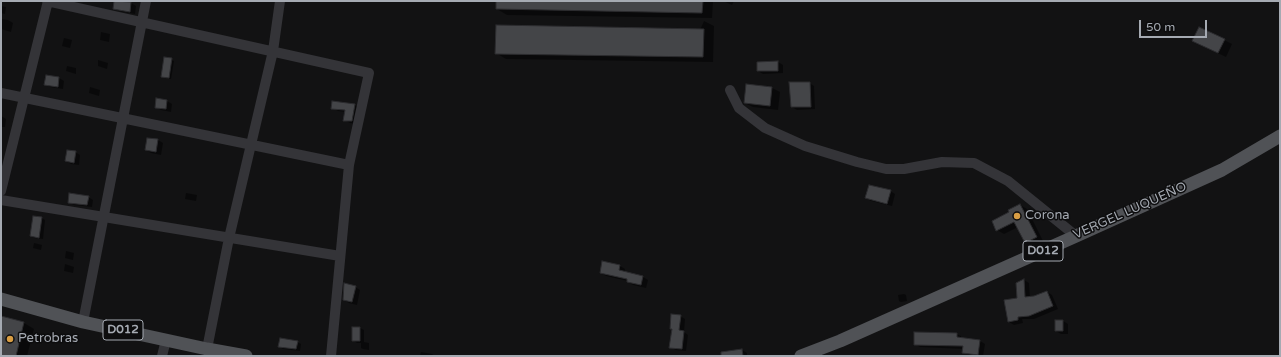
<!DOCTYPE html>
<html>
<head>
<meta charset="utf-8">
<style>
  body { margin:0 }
  #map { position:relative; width:1281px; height:357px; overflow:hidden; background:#121213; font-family:"Varela Round",sans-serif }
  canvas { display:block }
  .frame { position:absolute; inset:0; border:2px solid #a5aab2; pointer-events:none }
  .scale { position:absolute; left:1139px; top:20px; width:68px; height:18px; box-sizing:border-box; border:2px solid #a5aab2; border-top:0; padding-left:5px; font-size:12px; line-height:14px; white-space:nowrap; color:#a5aab2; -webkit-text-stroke:3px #0d0d0e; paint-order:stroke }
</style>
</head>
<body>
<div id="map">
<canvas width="1281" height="357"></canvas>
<div class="frame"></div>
<div class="scale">50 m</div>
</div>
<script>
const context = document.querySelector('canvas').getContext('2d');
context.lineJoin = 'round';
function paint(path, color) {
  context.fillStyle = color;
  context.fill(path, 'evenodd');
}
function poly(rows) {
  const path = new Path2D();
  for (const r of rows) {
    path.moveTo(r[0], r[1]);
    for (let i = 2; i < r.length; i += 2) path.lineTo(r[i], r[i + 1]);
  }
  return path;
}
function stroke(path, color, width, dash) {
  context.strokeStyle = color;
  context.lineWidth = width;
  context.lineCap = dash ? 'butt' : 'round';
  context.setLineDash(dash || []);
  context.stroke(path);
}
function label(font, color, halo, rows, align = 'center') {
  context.font = font + ' "Varela Round",sans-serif';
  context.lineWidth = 3;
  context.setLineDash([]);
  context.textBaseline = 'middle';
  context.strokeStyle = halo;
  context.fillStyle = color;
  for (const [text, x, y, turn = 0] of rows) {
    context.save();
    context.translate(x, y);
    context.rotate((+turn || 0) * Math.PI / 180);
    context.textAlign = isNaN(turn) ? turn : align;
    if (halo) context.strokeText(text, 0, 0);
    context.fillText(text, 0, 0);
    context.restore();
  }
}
const shadow = poly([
  [115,1,131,3,136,6,135,14,119,11,114,8],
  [497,1,713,1,712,18,507,15,497,9],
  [723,1,734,1,732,5],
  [1,6,6,7,5,14,1,13],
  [1,19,8,20,13,23,11,32,1,29],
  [704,21,714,26,713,62,506,59,496,53,700,30],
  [1200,28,1232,44,1226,57,1201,45],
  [101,32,110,34,109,42,100,40],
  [64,38,72,40,70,48,62,46],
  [165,58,174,61,171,79,162,77],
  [98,60,108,63,107,69,98,66],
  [778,62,783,65,783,73,763,74,758,71],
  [67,66,76,68,76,74,66,71],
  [46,76,59,78,64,81,63,89,50,87,45,84],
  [809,83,814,86,815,109,797,110,792,107],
  [90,87,100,90,99,96,89,93],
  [772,88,780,92,778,110,753,107,745,103],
  [167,101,172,104,171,112,161,110,156,107],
  [355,105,360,108,357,124,350,123,345,120,346,112,338,111,333,108],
  [1,116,6,119,5,127,1,127],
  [148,139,158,140,163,143,161,155,151,153,146,150],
  [75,152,80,155,79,165,71,164,66,161],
  [890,191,895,194,892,206,871,201,866,198],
  [186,193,197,195,196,201,185,199],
  [88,197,93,200,92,207,74,205,69,202],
  [1020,205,1027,209,1043,241,1033,246,1026,242,1018,227,1004,234,997,230,1011,213],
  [33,217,42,218,45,220,43,239,34,238,31,236],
  [34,243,42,245,41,250,33,248],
  [66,251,74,253,73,260,65,258],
  [603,263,620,266,625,269,624,273,643,277,648,280,646,288,633,285,628,282,628,281,606,276,601,273],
  [65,264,74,267,73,273,64,271],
  [1024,280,1029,283,1030,298,1047,292,1052,295,1058,309,1034,319,1022,319,1023,323,1014,325,1009,322],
  [355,287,360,290,357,305,349,303,344,300],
  [904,294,906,295,907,301,901,302,899,301,898,295],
  [680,316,685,319,684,332,688,335,686,351,676,350,670,347],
  [1,317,24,323,34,329,27,356,1,356],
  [1056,321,1063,321,1068,324,1068,334,1061,334,1056,331],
  [353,328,360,328,364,330,364,342,369,343,369,350,363,349,361,348,361,343,357,343,353,340],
  [956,334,961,336,961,339,980,341,985,344,983,356,969,355,964,353,964,349,920,347,915,344],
  [297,342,301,344,300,351,283,349,279,346],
  [742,350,747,353,747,356,732,356],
  [421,352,432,354,435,356,420,356]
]);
const building = poly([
  [114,1,131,2,130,12,113,9,114,1],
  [496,1,703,1,702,13,496,9,496,1],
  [496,25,704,29,703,57,495,54,496,25],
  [1199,27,1225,39,1218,53,1192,41,1199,27],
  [164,57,172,58,169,78,161,77,164,57],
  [778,61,778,71,757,71,757,62,778,61],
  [46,75,59,77,58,87,44,85,46,75],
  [789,82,810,82,811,107,791,107,789,82],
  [746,84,772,87,770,106,744,103,746,84],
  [156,98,167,100,166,109,155,108,156,98],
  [332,101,355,104,352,121,343,121,345,110,331,109,332,101],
  [147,138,158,139,156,152,145,150,147,138],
  [67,150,76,151,74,163,65,161,67,150],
  [869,185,891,190,887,204,865,198,869,185],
  [69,193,89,196,87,205,68,203,69,193],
  [1020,204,1037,237,1025,243,1014,222,996,231,992,221,1009,212,1008,210,1020,204],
  [33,216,42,217,39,238,30,236,33,216],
  [602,261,620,265,619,270,643,276,641,285,627,282,627,279,600,273,602,261],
  [1024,279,1025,297,1034,296,1047,291,1053,306,1029,316,1018,317,1018,320,1008,322,1004,300,1017,298,1016,283,1024,279],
  [344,283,356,286,352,302,343,300,344,283],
  [671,314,681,315,679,330,684,331,682,349,669,348,672,329,670,329,671,314],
  [1,316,24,322,16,356,1,356,1,316],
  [1055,320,1063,320,1063,331,1055,331,1055,320],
  [352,327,360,327,360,341,352,341,352,327],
  [914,332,957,333,957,337,980,340,978,355,962,353,963,346,914,345,914,332],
  [280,338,298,341,296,349,278,347,280,338],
  [742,349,743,356,721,356,721,352,742,349]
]);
const minor = poly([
  [47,1,369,73,349,165,331,356],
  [730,90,739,108,765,128,805,146,857,162,886,169,904,169,942,162,974,163,1008,181,1076,236],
  [1,93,349,165],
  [1,191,48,1],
  [1,200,340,256],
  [83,322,146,1],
  [207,349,229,238,273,51,280,1],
  [162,356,166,340]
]);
const major = poly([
  [1,299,83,322,207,349,246,356],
  [801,356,840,341,1076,236,1222,170,1280,136]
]);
const markers = [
  [1017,216,4,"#d99e44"],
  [10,339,4,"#d99e44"]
];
const shields = [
  [1043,251,40],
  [123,330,40]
];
const shieldNames = [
  ["D012",1043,251],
  ["D012",123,330]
];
const streetNames = [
  ["VERGEL LUQUEÑO",1130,211,-24]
];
const poiNames = [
  ["Corona",1025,216],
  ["Petrobras",18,339]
];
paint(shadow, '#0007');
paint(building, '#444548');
stroke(building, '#2c2c2f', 1);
stroke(minor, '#343438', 10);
stroke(major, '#505256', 13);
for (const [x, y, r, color] of markers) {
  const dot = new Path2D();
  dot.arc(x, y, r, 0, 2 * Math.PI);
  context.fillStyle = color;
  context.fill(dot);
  stroke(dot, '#0d0d0e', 1.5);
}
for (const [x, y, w] of shields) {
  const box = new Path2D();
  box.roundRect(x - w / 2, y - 10, w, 20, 3);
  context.fillStyle = '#0d0d0e';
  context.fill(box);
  stroke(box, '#a5aab2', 1);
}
label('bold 12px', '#a5aab2', null, shieldNames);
label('13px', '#a5aab2', '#0d0d0e', streetNames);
label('13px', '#a5aab2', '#0d0d0e', poiNames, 'left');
</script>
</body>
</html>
